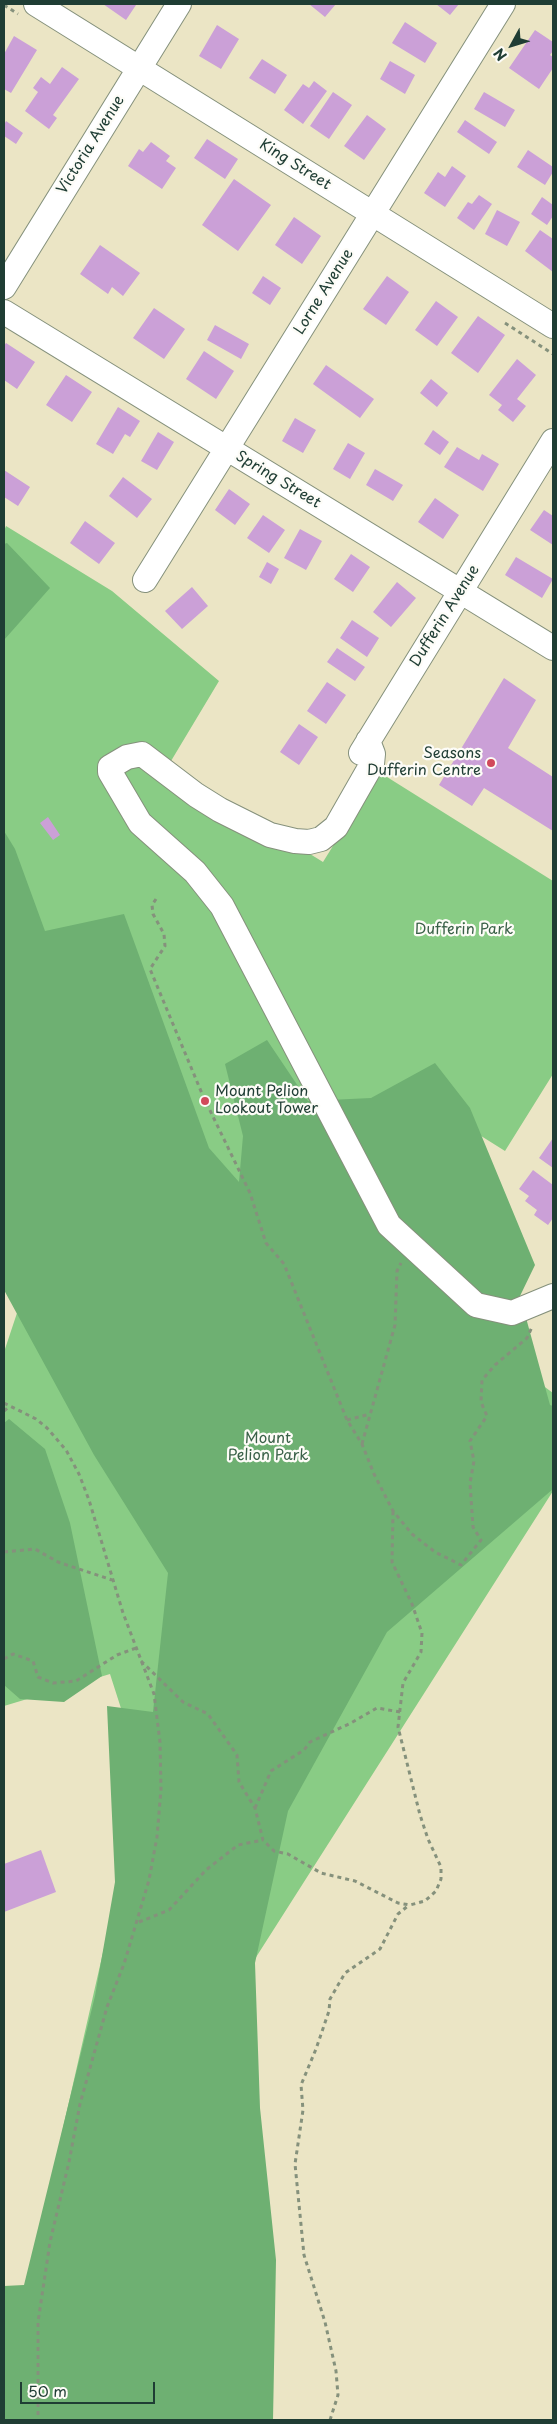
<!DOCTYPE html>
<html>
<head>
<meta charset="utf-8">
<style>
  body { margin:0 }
  #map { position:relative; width:557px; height:2424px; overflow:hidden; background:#ebe5c5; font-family:"Playpen Sans",sans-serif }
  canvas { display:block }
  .frame { position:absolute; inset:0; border:5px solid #1f3d34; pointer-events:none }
  .north { position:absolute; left:487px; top:20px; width:50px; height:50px; -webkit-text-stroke:4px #fdfcf7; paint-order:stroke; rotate:231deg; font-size:14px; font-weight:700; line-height:20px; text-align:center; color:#1f3d34 }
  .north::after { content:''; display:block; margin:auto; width:18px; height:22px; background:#1f3d34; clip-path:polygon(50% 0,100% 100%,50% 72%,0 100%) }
  .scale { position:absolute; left:20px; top:2382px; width:135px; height:22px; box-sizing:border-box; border:2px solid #1f3d34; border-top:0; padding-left:6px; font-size:15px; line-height:18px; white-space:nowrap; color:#1f3d34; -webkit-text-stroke:4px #fdfcf7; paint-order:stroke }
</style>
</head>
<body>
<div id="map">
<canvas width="557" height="2424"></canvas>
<div class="frame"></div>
<div class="north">N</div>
<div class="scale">50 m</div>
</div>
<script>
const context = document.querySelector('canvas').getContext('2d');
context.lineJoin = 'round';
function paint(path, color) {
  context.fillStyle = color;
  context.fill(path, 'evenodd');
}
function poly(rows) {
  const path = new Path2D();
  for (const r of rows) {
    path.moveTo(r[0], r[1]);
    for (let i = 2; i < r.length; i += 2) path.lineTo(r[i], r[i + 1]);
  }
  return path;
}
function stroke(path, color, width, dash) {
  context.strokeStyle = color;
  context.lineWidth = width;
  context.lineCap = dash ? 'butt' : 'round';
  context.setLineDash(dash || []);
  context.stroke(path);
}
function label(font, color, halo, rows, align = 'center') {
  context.font = font + ' "Playpen Sans",sans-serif';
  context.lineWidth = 4.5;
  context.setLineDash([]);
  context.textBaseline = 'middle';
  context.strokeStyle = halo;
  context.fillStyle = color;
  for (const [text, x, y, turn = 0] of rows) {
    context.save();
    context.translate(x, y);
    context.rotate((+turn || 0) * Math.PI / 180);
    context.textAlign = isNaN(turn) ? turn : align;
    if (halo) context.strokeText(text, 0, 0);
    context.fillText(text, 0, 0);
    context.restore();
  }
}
const green = poly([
  [6,526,112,591,219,681,168,766,323,862,379,772,553,881,553,1074,505,1151,462,1124,534,1379,553,1393,553,1491,16,2334,143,1777,110,1674,4,1706,4,1352,59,1187,4,927,4,531]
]);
const forest = poly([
  [7,543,50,588,4,640,4,544],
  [4,831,15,849,45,931,124,914,209,1148,239,1182,243,1136,225,1064,267,1040,308,1101,371,1098,435,1063,470,1108,535,1265,520,1296,550,1405,553,1406,553,1489,387,1632,288,1811,255,1963,260,2108,276,2260,273,2420,4,2420,4,2286,24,2285,95,1996,115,1882,107,1706,153,1712,168,1573,94,1455,4,1290],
  [9,1419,45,1449,70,1523,102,1676,64,1702,20,1699,4,1685,4,1423]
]);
const building = poly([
  [103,4,134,4,136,5,126,20],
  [309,4,336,4,325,17],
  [436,4,459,4,450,15],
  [405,22,437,43,425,63,392,43],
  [217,25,239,39,221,69,199,56],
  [535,30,553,42,553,51,550,55,553,57,553,68,539,89,509,68],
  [14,36,37,50,11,93,4,89,4,54],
  [262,59,287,75,275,94,249,78],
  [390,61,415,75,405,94,380,79],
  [62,67,79,79,53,115,57,118,49,129,25,111,38,92,33,88,41,77,50,84],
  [314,81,327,91,303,124,284,110,303,84,309,88],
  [333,92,352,105,329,139,310,126],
  [484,92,515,110,505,127,474,109],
  [367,115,386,129,364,160,344,146],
  [465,120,497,142,489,154,457,132],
  [6,121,23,133,16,144,4,136,4,125],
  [207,139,238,159,225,179,194,158],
  [151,142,170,156,166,161,176,168,162,189,128,166,139,149,143,152],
  [528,150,553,167,553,172,545,185,517,167],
  [452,166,466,176,445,207,424,193,438,172,445,177],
  [234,179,271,205,238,251,202,225],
  [479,195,492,204,474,230,457,218,468,202,472,204],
  [542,197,553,205,553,216,547,225,531,214],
  [497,210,520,222,507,246,485,234],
  [294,217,321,236,302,264,275,245],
  [540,230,553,239,553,272,525,251],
  [100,245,140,273,123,296,112,287,108,294,80,274],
  [263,276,281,288,270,305,252,293],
  [387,276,409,292,386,325,363,309],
  [436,301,458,317,437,346,415,330],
  [154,308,185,329,164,359,133,338],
  [478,316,505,335,478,373,451,353],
  [215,325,249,344,241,359,207,340],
  [6,343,35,362,17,389,4,380,4,346],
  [204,351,234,371,216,399,186,379],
  [517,359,536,375,517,399,526,406,513,422,498,410,502,405,489,395],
  [326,365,374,399,360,418,313,384],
  [66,375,92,392,72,422,46,405],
  [431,379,448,393,437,407,420,393],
  [118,407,140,421,130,437,125,434,113,454,96,444],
  [295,418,316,430,303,453,282,441],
  [433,430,449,442,440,455,424,444],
  [158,432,174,442,157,470,141,461],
  [348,443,365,453,350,479,333,469],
  [457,447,479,460,482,454,499,464,483,491,444,467],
  [375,469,403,485,393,501,366,485],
  [4,470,30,487,18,506,4,497],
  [123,477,152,499,137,518,109,496],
  [229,489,250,504,235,525,215,510],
  [435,498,459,515,443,539,418,522],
  [544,510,553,516,553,545,530,530],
  [263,515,285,530,269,553,247,538],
  [85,521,115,543,99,564,70,543],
  [300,529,322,541,306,570,284,558],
  [351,554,370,567,353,592,334,579],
  [516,557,553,579,542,598,505,575],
  [267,562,279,569,271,584,259,577],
  [397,582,416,598,391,627,373,612],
  [192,587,208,606,182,629,165,611],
  [352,620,379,638,367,657,340,638],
  [337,648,365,667,355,681,327,662],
  [504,678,536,700,508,748,553,777,553,831,484,788,472,806,439,785],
  [327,682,346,695,326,724,307,711],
  [299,724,318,737,299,765,280,752],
  [48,817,60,835,53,840,40,823],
  [553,1138,553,1168,539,1158],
  [533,1170,553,1185,553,1218,548,1225,534,1215,537,1210,525,1201,529,1196,519,1189],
  [41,1850,56,1892,4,1912,4,1864]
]);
const path = poly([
  [4,5,18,14],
  [505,323,553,354],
  [156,899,152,905,153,914,164,934,165,946,150,969,203,1096,250,1193,266,1243,284,1264,347,1420,362,1444,374,1474,393,1511,412,1534,435,1552,461,1565,481,1540,473,1527,470,1483,474,1461,470,1441,487,1416,481,1402,482,1380,495,1365,527,1338,532,1327],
  [4,1403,36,1419,47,1428,66,1450,79,1474,89,1500,123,1613,154,1694,160,1742,161,1789,157,1837,149,1880,124,1964,107,2007,80,2104,69,2162,50,2242,38,2322,38,2420],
  [4,1411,10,1406],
  [347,1420,370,1414],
  [362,1444,395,1325,397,1271,401,1263],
  [4,1552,35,1549,58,1562,112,1580],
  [4,1659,13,1654,33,1661,38,1677,53,1683,76,1681,117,1655,136,1648],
  [141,1661,183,1702,208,1714,237,1755,239,1782,255,1808,263,1840,274,1851,288,1854,321,1873,355,1881,398,1903,410,1905,425,1901,436,1891,441,1879,441,1867,428,1839,420,1815,398,1727,403,1683,421,1652,422,1633,412,1604,392,1562,393,1512],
  [255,1808,271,1771,304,1750,310,1742,351,1723,377,1708,400,1712],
  [139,1922,169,1910,206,1870,238,1845,263,1840],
  [330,2420,338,2395,336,2371,325,2322,304,2255,295,2164,303,2110,301,2085,316,2049,329,2011,330,1999,345,1973,380,1949,398,1914,409,1905]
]);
const minor = poly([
  [36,4,553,326],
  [4,287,179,4],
  [4,312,553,648],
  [145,580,503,4],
  [368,741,373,754,372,764,336,827,321,839,309,842,295,841,270,835,220,810,196,795,142,754,127,757,110,767,110,772,140,823,195,872,222,906,389,1225,476,1305,512,1313,553,1296],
  [361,753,553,441]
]);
const markers = [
  [491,763,5,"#d1495b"],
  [205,1101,5,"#d1495b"]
];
const streetNames = [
  ["Victoria Avenue",91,145,-58],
  ["King Street",295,165,32],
  ["Lorne Avenue",324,292,-58],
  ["Spring Street",278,480,31],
  ["Dufferin Avenue",445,616,-58]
];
const poiNames = [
  ["Seasons",481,754],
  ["Dufferin Centre",481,771],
  ["Mount Pelion",215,1092,"left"],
  ["Lookout Tower",215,1109,"left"]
];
const parkNames = [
  ["Dufferin Park",464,930],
  ["Mount",268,1439],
  ["Pelion Park",268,1456]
];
paint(green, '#89cc85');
paint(forest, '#6eb072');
paint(building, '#cba0d7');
stroke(minor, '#85917c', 26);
stroke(path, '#85917c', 3, [4, 4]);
stroke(minor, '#fff', 24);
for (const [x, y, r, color] of markers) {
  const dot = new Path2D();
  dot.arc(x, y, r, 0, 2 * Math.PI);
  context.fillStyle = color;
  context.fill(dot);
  stroke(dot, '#fdfcf7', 2);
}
label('15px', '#1f3d34', '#fdfcf7', streetNames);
label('15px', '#1f3d34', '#fdfcf7', poiNames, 'right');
label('15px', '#3a6148', '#fdfcf7', parkNames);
</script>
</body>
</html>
